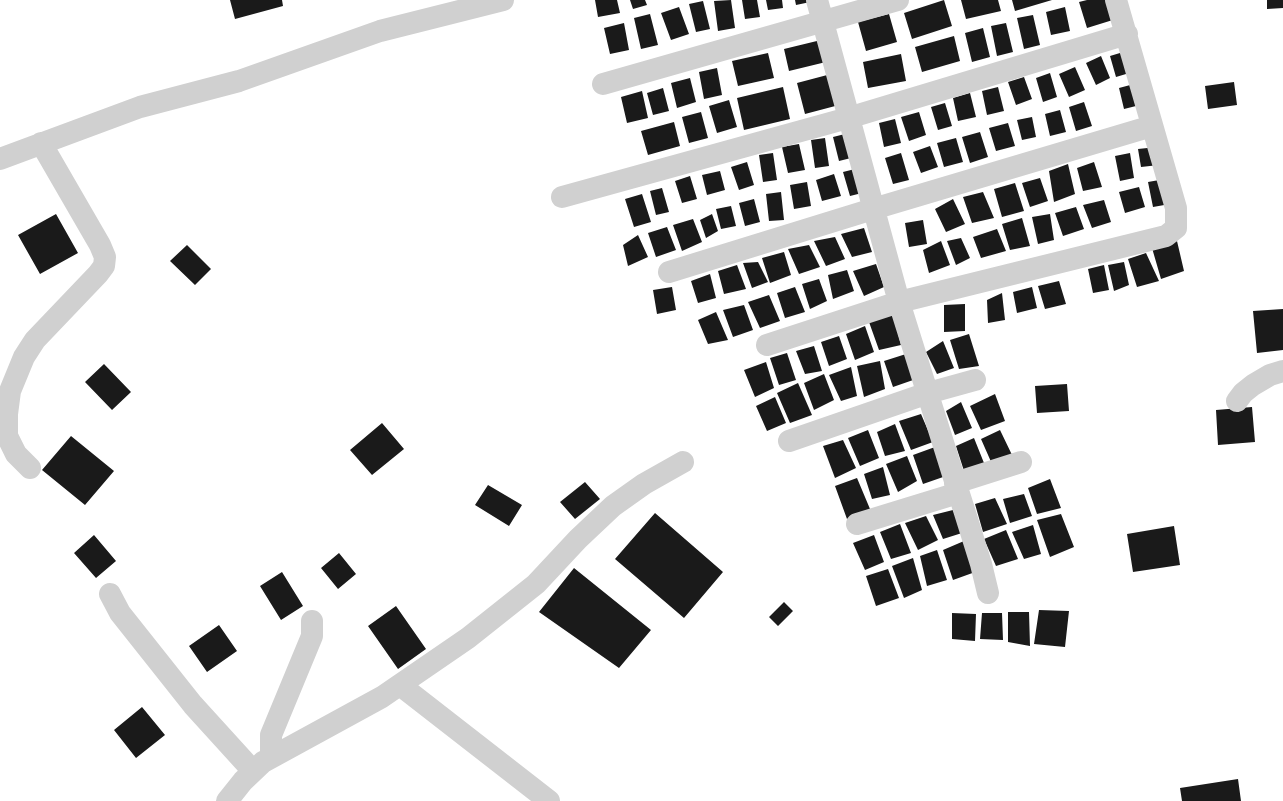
<!DOCTYPE html>
<html>
<head>
<meta charset="utf-8">
<style>
  body { margin:0 }
  canvas { display:block; background:#fff }
</style>
</head>
<body>
<canvas width="1283" height="801"></canvas>
<script>
const context = document.querySelector('canvas').getContext('2d');
context.lineJoin = 'round';
function paint(path, color) {
  context.fillStyle = color;
  context.fill(path, 'evenodd');
}
function poly(rows) {
  const path = new Path2D();
  for (const r of rows) {
    path.moveTo(r[0], r[1]);
    for (let i = 2; i < r.length; i += 2) path.lineTo(r[i], r[i + 1]);
  }
  return path;
}
function stroke(path, color, width, dash) {
  context.strokeStyle = color;
  context.lineWidth = width;
  context.lineCap = dash ? 'butt' : 'round';
  context.setLineDash(dash || []);
  context.stroke(path);
}
const building = poly([
  [230,0,282,0,283,6,235,19],
  [595,0,617,0,620,13,598,17],
  [630,0,645,0,647,5,633,9],
  [731,0,735,28,718,31,714,1],
  [742,0,757,0,760,17,745,19],
  [766,0,782,0,783,8,768,10],
  [795,0,815,0,815,1,796,5],
  [944,0,952,26,912,39,904,13],
  [961,0,998,0,1001,11,966,19],
  [1012,0,1052,0,1015,11],
  [1087,0,1111,0,1116,19,1087,28,1079,2],
  [1267,0,1283,0,1283,8,1267,9],
  [703,1,710,29,696,32,689,4],
  [679,7,689,34,671,40,661,13],
  [1065,7,1070,31,1051,35,1046,12],
  [650,14,658,45,641,49,634,18],
  [889,14,897,42,866,51,858,22],
  [1033,15,1040,45,1024,49,1017,18],
  [624,23,629,50,610,54,604,28],
  [1006,23,1013,52,997,56,991,26],
  [983,28,990,57,972,62,965,33],
  [954,36,960,61,922,72,915,47],
  [821,40,826,62,789,71,784,49],
  [1130,50,1136,71,1116,77,1110,56],
  [768,53,774,78,738,86,732,61],
  [901,54,906,81,868,88,863,62],
  [1101,56,1110,78,1096,85,1086,63],
  [1075,67,1085,90,1069,97,1059,74],
  [717,68,722,95,704,99,699,72],
  [1050,73,1057,97,1043,102,1036,78],
  [831,74,839,105,805,114,797,83],
  [1024,77,1032,99,1016,105,1008,82],
  [690,78,696,102,677,108,671,83],
  [1234,82,1237,105,1208,109,1205,86],
  [1134,84,1140,105,1124,109,1119,88],
  [783,87,790,119,744,130,737,98],
  [998,87,1004,111,987,115,982,91],
  [663,88,669,111,653,115,647,93],
  [642,91,648,118,627,123,621,97],
  [970,93,976,117,958,121,953,98],
  [729,100,737,127,717,133,709,106],
  [1084,102,1092,126,1076,131,1069,107],
  [945,103,952,126,938,130,931,107],
  [1060,110,1066,132,1050,136,1045,114],
  [701,112,708,138,689,143,682,117],
  [919,112,926,135,909,141,901,117],
  [1032,117,1036,137,1022,140,1017,120],
  [895,119,901,143,884,147,879,123],
  [674,122,680,146,648,155,641,131],
  [1008,123,1015,146,996,151,989,128],
  [980,132,988,157,970,163,962,137],
  [849,133,855,157,839,161,833,137],
  [825,138,829,166,815,168,811,140],
  [956,138,963,162,944,167,937,143],
  [799,144,805,170,788,173,782,147],
  [930,146,938,167,921,173,913,152],
  [1157,147,1159,165,1141,167,1138,149],
  [773,153,777,180,763,182,759,155],
  [901,153,909,180,893,184,885,158],
  [1130,153,1134,178,1120,181,1115,156],
  [747,162,754,185,739,190,731,167],
  [1094,162,1102,187,1083,191,1077,168],
  [1068,164,1075,194,1054,202,1049,171],
  [859,168,866,192,850,196,843,172],
  [720,171,725,190,707,195,702,175],
  [834,174,841,196,822,201,816,180],
  [690,176,697,199,682,203,675,181],
  [1040,178,1048,201,1030,207,1022,183],
  [1165,179,1170,204,1153,207,1148,182],
  [807,182,811,206,794,209,790,185],
  [1015,183,1024,211,1002,217,994,189],
  [1139,187,1145,207,1125,213,1119,192],
  [662,188,669,212,656,215,650,191],
  [781,192,784,220,769,221,766,194],
  [983,192,994,218,972,223,963,197],
  [642,194,651,222,634,227,625,199],
  [754,199,760,222,745,226,739,203],
  [953,199,965,224,946,232,935,209],
  [1104,200,1111,222,1092,228,1083,205],
  [731,206,736,226,721,229,716,209],
  [1076,207,1084,229,1063,236,1055,213],
  [56,214,78,253,40,274,18,235],
  [712,214,718,231,706,238,700,220],
  [1050,214,1054,240,1038,244,1032,217],
  [1022,218,1030,246,1010,250,1002,224],
  [693,219,702,242,682,251,673,225],
  [923,220,927,244,909,247,905,223],
  [667,227,676,250,656,257,648,233],
  [864,228,872,252,852,257,841,234],
  [997,229,1006,251,981,258,973,237],
  [638,235,648,257,628,266,623,245],
  [835,237,845,259,826,266,814,241],
  [961,238,970,258,956,265,947,241],
  [941,241,950,265,929,273,923,250],
  [1177,241,1184,271,1161,279,1152,248],
  [187,245,211,269,195,285,170,261],
  [809,245,820,267,799,274,788,249],
  [784,252,791,275,770,283,762,258],
  [1146,253,1159,281,1137,287,1128,259],
  [758,262,768,282,752,288,743,263],
  [1124,262,1129,285,1114,291,1108,265],
  [876,264,884,287,864,296,853,271],
  [737,265,746,289,724,294,718,271],
  [1104,265,1109,290,1093,293,1088,269],
  [847,270,854,291,833,299,828,275],
  [710,274,716,298,698,303,691,281],
  [819,279,827,301,810,309,802,284],
  [1059,281,1066,304,1045,309,1038,286],
  [672,287,676,310,657,314,653,290],
  [795,287,805,312,785,318,777,293],
  [1032,287,1037,308,1017,313,1013,292],
  [1002,293,1005,320,988,323,987,300],
  [769,295,780,321,760,328,748,302],
  [965,304,965,331,944,332,944,305],
  [744,305,753,330,733,337,723,310],
  [1283,309,1283,350,1257,353,1253,311],
  [716,312,728,340,708,344,698,320],
  [893,314,901,345,879,350,869,322],
  [865,326,874,352,855,360,846,334],
  [969,334,979,366,959,369,950,340],
  [839,336,847,359,829,366,821,342],
  [943,341,954,368,937,374,926,352],
  [814,346,822,371,805,374,796,351],
  [787,353,796,380,779,385,770,358],
  [906,354,916,379,893,387,884,361],
  [880,361,885,389,864,397,857,366],
  [766,362,774,388,755,397,744,370],
  [104,364,131,392,112,410,85,382],
  [851,367,857,396,841,401,829,375],
  [824,374,834,400,814,410,804,383],
  [798,383,812,415,790,423,777,393],
  [1067,384,1069,411,1037,413,1035,386],
  [995,394,1005,421,981,430,970,406],
  [775,397,786,423,767,431,756,406],
  [961,402,972,428,955,435,946,411],
  [1252,407,1255,442,1218,445,1216,410],
  [921,414,933,442,911,450,899,421],
  [382,423,404,449,372,475,350,450],
  [895,424,905,451,885,456,877,432],
  [868,430,879,458,860,466,848,438],
  [1000,430,1013,457,992,464,981,439],
  [71,436,114,471,85,505,42,470],
  [974,438,984,463,964,471,956,446],
  [843,440,856,468,835,478,823,446],
  [935,447,946,476,923,484,913,455],
  [907,456,917,481,898,492,886,464],
  [883,467,890,495,872,499,864,474],
  [857,478,870,509,847,519,835,486],
  [1050,479,1061,508,1037,514,1028,488],
  [585,482,600,499,575,519,560,502],
  [488,485,522,505,509,526,475,505],
  [1024,494,1032,516,1010,523,1003,499],
  [995,498,1007,524,983,532,975,504],
  [953,510,962,533,943,539,933,515],
  [655,513,723,572,684,618,615,559],
  [1061,514,1074,547,1050,557,1037,520],
  [926,516,938,540,918,550,905,523],
  [900,524,911,553,891,559,880,532],
  [1033,525,1041,554,1024,559,1012,532],
  [1174,526,1180,565,1133,572,1127,534],
  [1006,530,1018,559,996,566,984,539],
  [94,535,116,561,96,578,74,553],
  [874,535,884,562,865,570,853,543],
  [964,541,978,571,953,580,943,550],
  [937,550,947,580,927,586,920,556],
  [339,553,356,574,338,589,321,568],
  [913,558,922,590,904,598,892,566],
  [574,568,651,630,619,668,539,612],
  [888,569,899,598,876,606,866,576],
  [282,572,303,606,281,620,260,586],
  [784,602,793,611,778,626,769,617],
  [396,606,426,649,398,669,368,626],
  [1039,610,1069,611,1065,647,1034,644],
  [1008,612,1029,612,1030,646,1008,642],
  [952,613,976,614,975,641,952,639],
  [982,613,1002,613,1003,640,980,639],
  [219,625,237,651,207,672,189,646],
  [142,707,165,735,136,758,114,730],
  [1238,779,1241,801,1182,801,1180,788]
]);
const minor = poly([
  [817,0,899,302,1166,236,1176,228,1176,208,1116,0],
  [603,84,898,0],
  [0,159,140,107,239,81,380,31,503,0],
  [562,197,848,118,1127,34],
  [669,272,873,209,1152,126],
  [767,345,899,302,981,564,988,593],
  [1237,401,1243,393,1253,385,1270,375,1283,371],
  [789,441,928,393,975,380],
  [30,468,16,454,7,436,7,414,10,391,24,357,35,340,98,274,104,266,105,257,100,245,41,143],
  [955,483,1021,462],
  [857,524,958,493],
  [110,594,120,613,193,705,253,771],
  [400,685,549,801],
  [271,757,271,735,312,636,312,621],
  [227,801,243,781,263,762,382,697,468,638,536,584,578,539,613,506,644,484,683,462]
]);
paint(building, '#1a1a1a');
stroke(minor, '#d0d0d0', 22);
</script>
</body>
</html>
